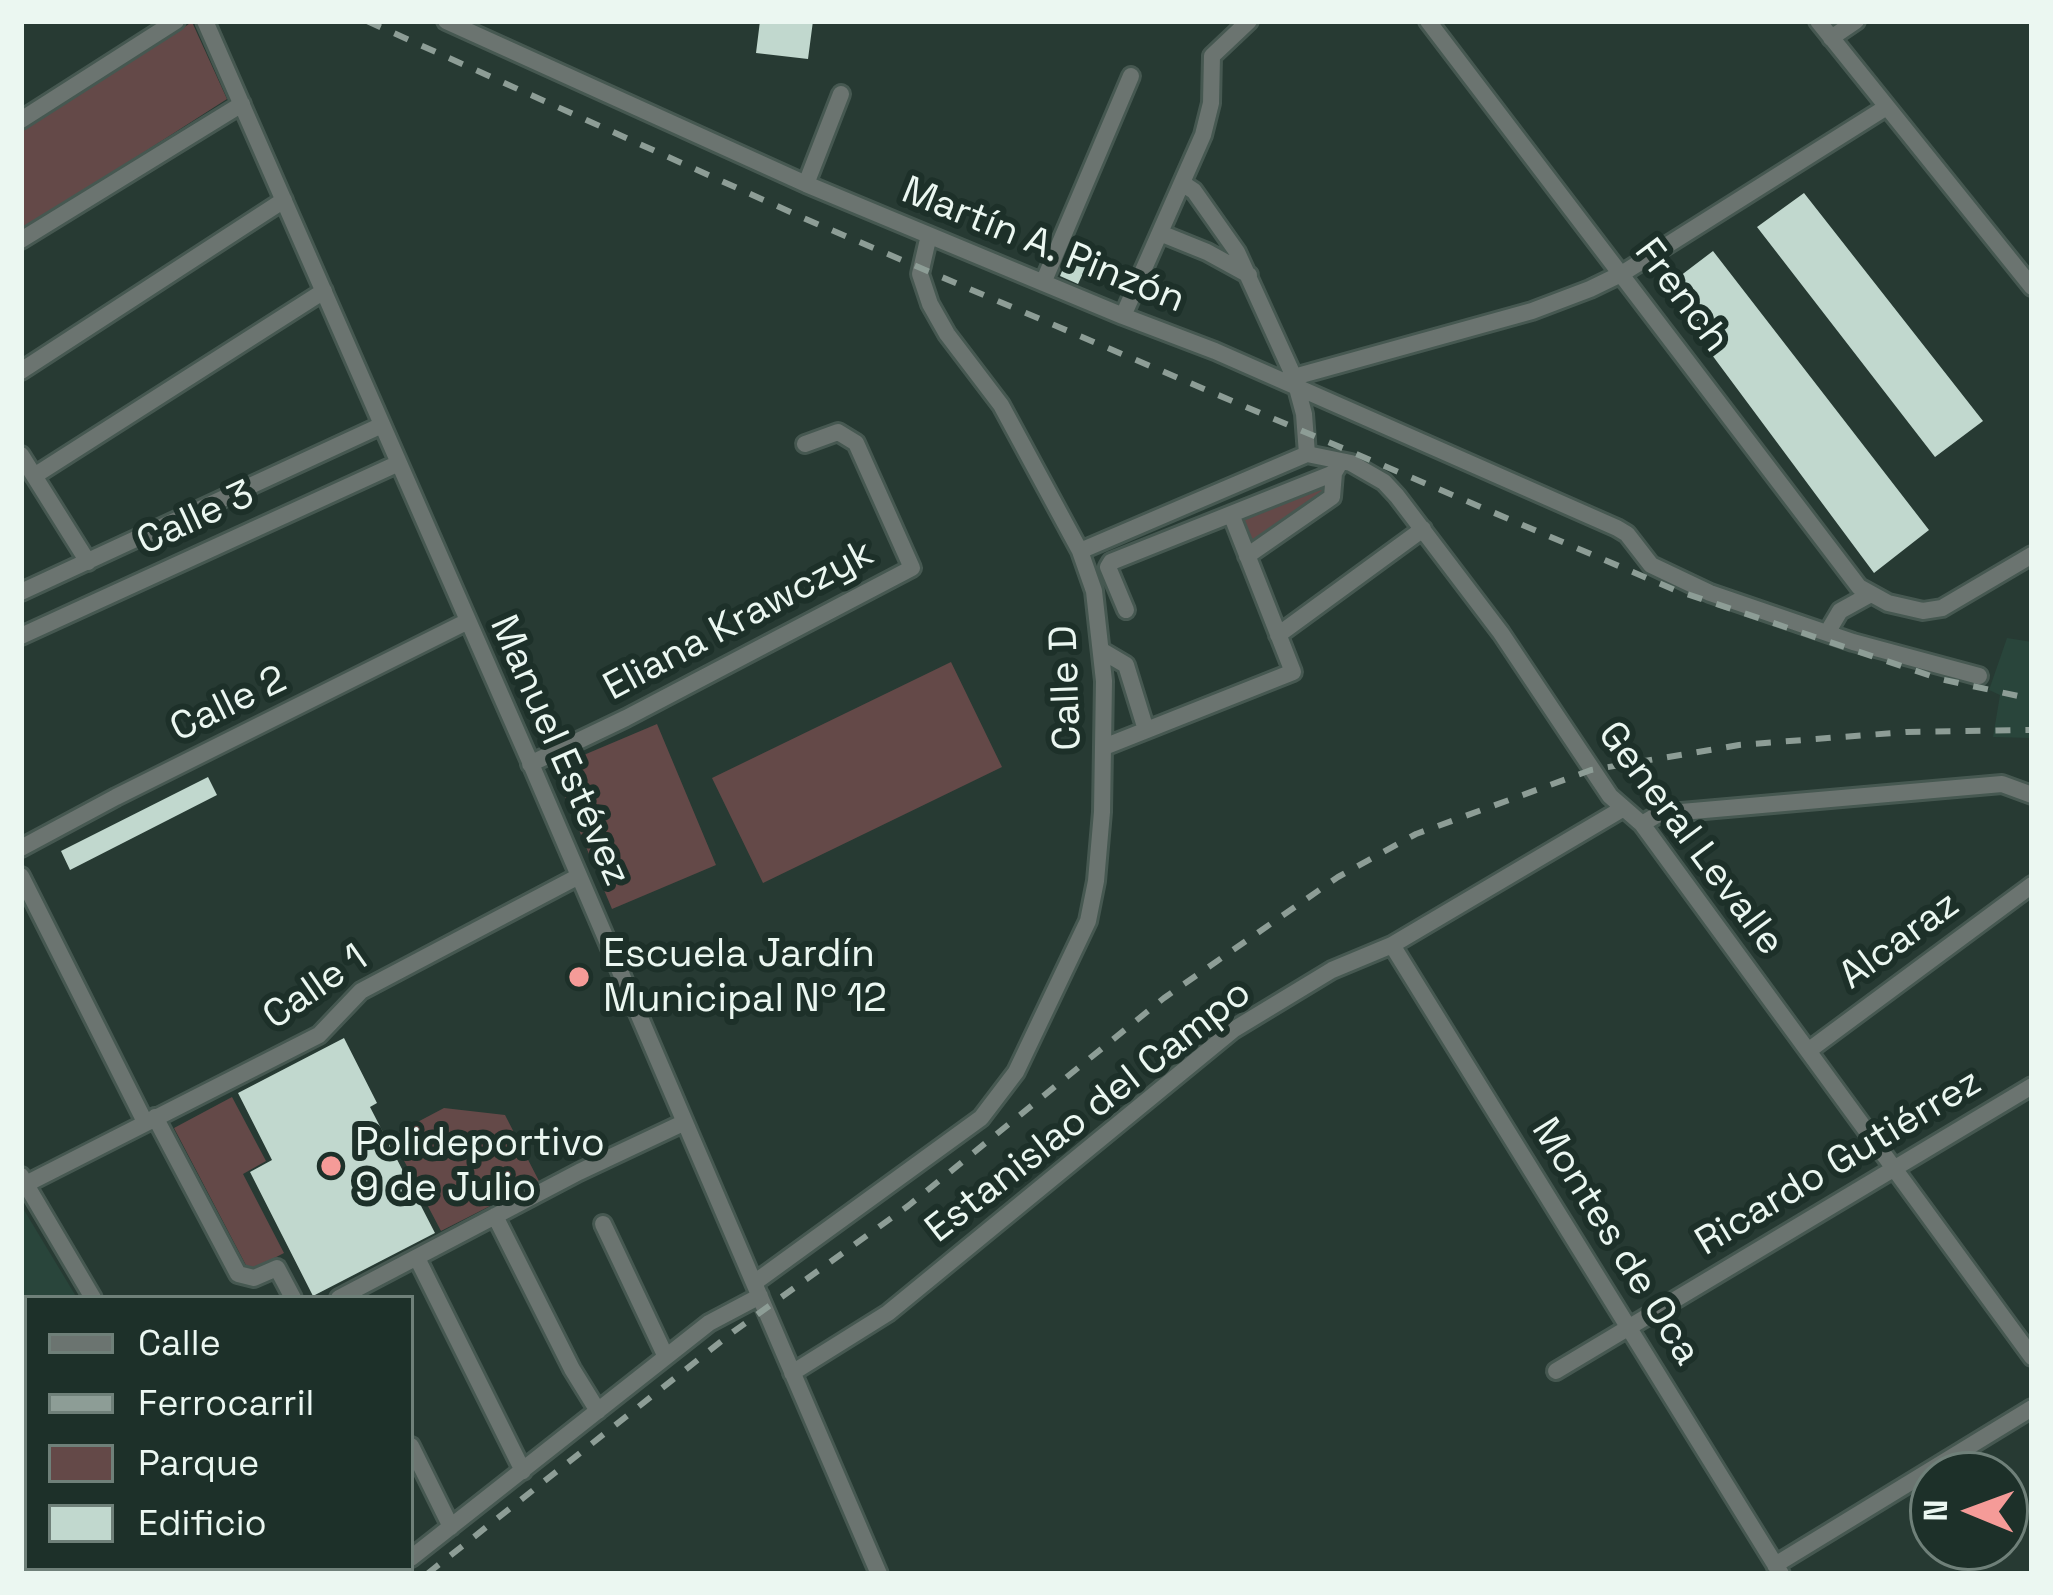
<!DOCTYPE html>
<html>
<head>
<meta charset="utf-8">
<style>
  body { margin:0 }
  #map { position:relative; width:2053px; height:1595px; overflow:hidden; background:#273a33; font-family:"Space Grotesk",sans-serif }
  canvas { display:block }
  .frame { position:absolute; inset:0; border:24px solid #ebf7f1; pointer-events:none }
  .legend { position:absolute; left:24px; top:1295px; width:390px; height:276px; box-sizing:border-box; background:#1d3029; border:3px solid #6f8079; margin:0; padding:15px 21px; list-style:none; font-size:36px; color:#ebf7f1 }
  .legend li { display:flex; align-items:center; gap:24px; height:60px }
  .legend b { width:60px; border:3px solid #6f8079 }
  .north { position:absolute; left:1909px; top:1451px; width:120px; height:120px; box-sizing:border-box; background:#1d3029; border:3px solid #6f8079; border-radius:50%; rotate:271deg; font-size:33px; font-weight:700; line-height:48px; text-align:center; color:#ebf7f1 }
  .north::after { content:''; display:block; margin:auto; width:42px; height:54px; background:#f59b98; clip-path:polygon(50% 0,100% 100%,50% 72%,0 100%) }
</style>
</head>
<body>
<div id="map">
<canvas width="2053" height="1595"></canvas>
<div class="frame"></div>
<ul class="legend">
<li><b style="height:15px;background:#6b7470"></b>Calle</li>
<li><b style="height:15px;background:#8d9d96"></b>Ferrocarril</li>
<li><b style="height:33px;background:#644948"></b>Parque</li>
<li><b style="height:33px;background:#c1d8ce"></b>Edificio</li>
</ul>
<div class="north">N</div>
</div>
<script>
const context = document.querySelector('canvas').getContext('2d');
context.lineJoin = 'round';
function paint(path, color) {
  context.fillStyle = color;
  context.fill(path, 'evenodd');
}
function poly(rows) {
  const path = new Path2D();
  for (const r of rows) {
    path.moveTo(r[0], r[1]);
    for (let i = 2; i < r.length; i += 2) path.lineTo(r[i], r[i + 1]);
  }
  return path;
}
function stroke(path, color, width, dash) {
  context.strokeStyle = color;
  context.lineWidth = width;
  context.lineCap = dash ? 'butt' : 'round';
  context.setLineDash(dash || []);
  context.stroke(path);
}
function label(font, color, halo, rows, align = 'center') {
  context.font = font + ' "Space Grotesk",sans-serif';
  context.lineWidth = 12;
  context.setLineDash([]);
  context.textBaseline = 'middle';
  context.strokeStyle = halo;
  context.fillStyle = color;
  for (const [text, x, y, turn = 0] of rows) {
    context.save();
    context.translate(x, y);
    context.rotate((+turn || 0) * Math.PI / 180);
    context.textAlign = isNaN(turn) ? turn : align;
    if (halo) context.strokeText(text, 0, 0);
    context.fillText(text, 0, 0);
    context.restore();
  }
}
const built = poly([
  [2007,638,2032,642,2032,738,1993,737,2000,695,1989,690],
  [21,1205,77,1298,27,1298,27,1568,240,1568,244,1574,21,1574]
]);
const green = poly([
  [192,22,227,99,21,231,21,132],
  [1325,484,1322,496,1249,543,1239,517],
  [951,662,1002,767,763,883,712,778],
  [657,724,716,865,612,909,553,768],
  [232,1097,266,1161,243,1174,284,1253,249,1271,174,1128],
  [444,1108,505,1115,539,1181,441,1231,391,1136]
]);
const building = poly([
  [760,21,813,21,808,59,756,53],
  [1804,193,1983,421,1935,457,1757,227],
  [1071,249,1090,258,1078,284,1060,276],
  [1713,251,1929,530,1874,573,1663,289],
  [208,777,217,795,70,870,61,851],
  [344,1038,377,1103,370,1107,435,1233,313,1296,250,1172,272,1160,238,1093]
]);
const street = poly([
  [205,21,528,757,879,1574],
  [446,21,806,184,1123,316,1215,351,1617,528,1627,534,1651,565,1710,593,1853,642,1979,676],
  [1428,21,1859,587,1888,603,1923,611,1942,608,2032,555],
  [1818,21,2032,287],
  [1831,38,1856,21],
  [21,120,176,21],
  [1182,183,1194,191,1237,252,1294,377],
  [806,184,841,94],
  [1160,233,1207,252,1249,275],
  [21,240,242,104],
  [1043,283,1131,76],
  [1123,316,1203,135,1211,103,1212,56,1249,21],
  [21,371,284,200],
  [1307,454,1351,463,1384,482,1397,496,1501,633,1610,796,1642,824,2032,1357],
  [1307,454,1304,414,1294,377,1532,311,1590,289,1623,273,1885,108],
  [21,455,88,562],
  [34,476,324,291],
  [1080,551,1307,454],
  [1247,556,1332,497,1334,473],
  [21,592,382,425],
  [1126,610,1108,567,1111,562,1334,473,1341,461],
  [1827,633,1840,611,1869,595],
  [1278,635,1423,529],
  [21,636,399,463],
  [1104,652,1126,665,1146,730],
  [1104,747,1293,672,1231,514],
  [530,764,626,718,912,568,856,443,838,432,805,444],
  [1642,824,1657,815,1670,813,2002,784,2032,795],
  [21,848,116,797,466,622],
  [21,876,145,1122],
  [1392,945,1781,1574],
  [1808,1051,2032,885],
  [155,1117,238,1274,254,1278,277,1268,293,1298],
  [21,1176,93,1298],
  [26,1184,319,1035,361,991,579,876],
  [495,1216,572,1369,598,1411],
  [603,1224,666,1357],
  [417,1258,523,1471],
  [754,1283,981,1118,1016,1072,1088,921,1096,881,1102,812,1104,681,1094,591,1080,551,1001,405,947,334,930,304,920,274,929,235],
  [339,1298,579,1172,683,1123],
  [1556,1371,2032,1086],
  [792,1373,888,1313,1233,1030,1332,970,1392,945,1622,809],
  [411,1446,451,1527],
  [411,1558,709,1323,760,1296],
  [1775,1565,2032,1408],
  [251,1568,255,1574],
  [390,1574,398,1568]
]);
const rail = poly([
  [367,21,808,220,1675,590,1940,679,2032,699],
  [427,1574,733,1332,908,1206,1164,998,1338,877,1416,834,1591,770,1739,745,1906,732,2032,730]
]);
const markers = [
  [579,977,12,"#f59b98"],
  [331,1166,12,"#f59b98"]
];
const streetNames = [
  ["Martín A. Pinzón",1043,246,22],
  ["French",1681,296,53],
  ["Calle 3",196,519,-25],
  ["Eliana Krawczyk",739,621,-28],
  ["Calle D",1067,688,-92],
  ["Calle 2",229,705,-26],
  ["Manuel Estévez",559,751,66],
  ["General Levalle",1690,839,53],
  ["Alcaraz",1900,941,-36],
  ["Calle 1",316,988,-35],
  ["Estanislao del Campo",1089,1112,-38],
  ["Ricardo Gutiérrez",1839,1163,-31],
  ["Montes de Oca",1615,1242,58]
];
const poiNames = [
  ["Escuela Jardín",603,955],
  ["Municipal Nº 12",603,1000],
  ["Polideportivo",355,1144],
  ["9 de Julio",355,1189]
];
paint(built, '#29453b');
paint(green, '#644948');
paint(building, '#c1d8ce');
stroke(street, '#465851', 22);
stroke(street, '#6b7470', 16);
stroke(rail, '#8d9d96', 6, [15, 15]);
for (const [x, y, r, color] of markers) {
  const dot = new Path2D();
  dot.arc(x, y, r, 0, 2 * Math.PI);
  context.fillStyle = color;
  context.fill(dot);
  stroke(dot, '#1d3029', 4.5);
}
label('39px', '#ebf7f1', '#1d3029', streetNames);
label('39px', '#ebf7f1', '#1d3029', poiNames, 'left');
</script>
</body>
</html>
